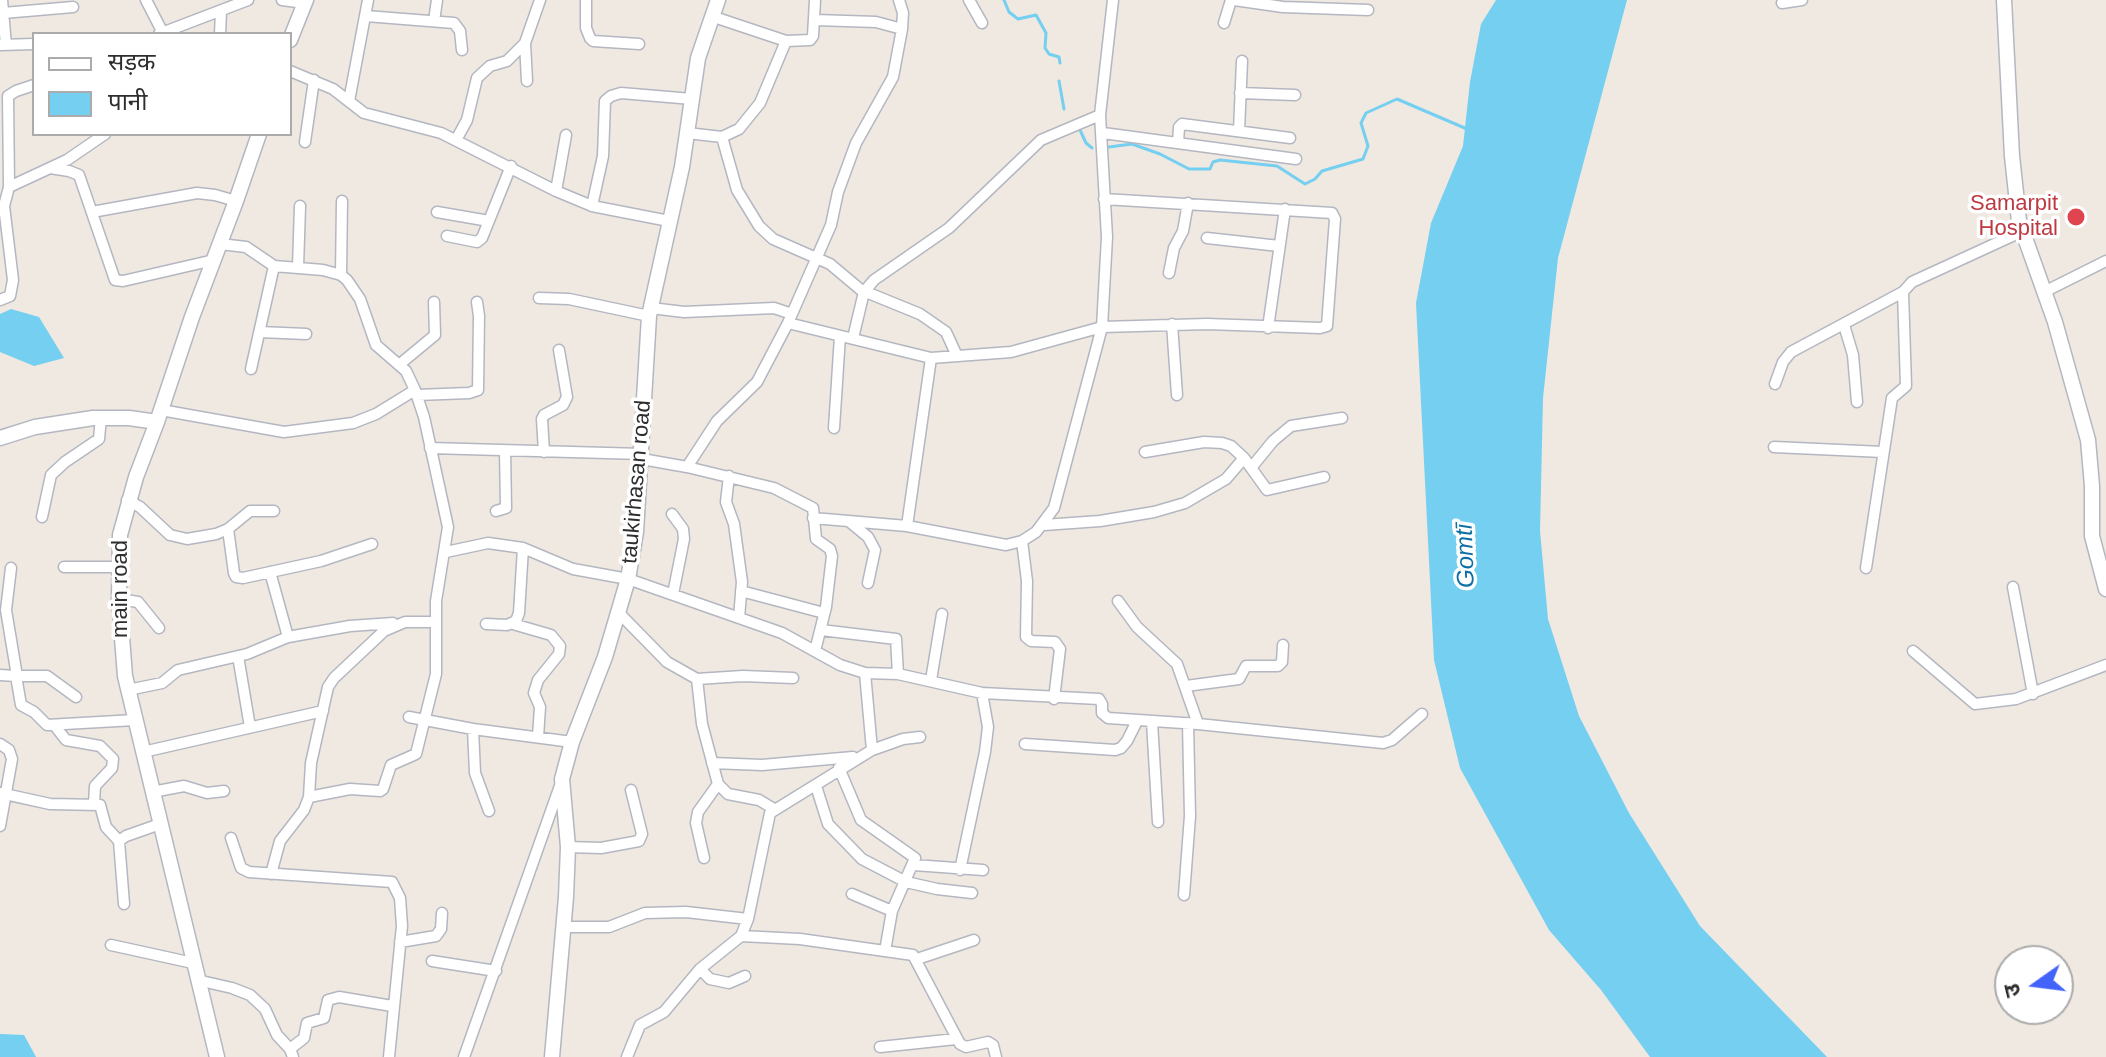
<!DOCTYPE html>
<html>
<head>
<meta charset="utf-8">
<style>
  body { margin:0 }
  #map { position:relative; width:2106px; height:1057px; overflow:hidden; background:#efe9e1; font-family:Helvetica,"Noto Sans Devanagari",sans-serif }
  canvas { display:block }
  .legend { position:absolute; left:32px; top:32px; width:260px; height:104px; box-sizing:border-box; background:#fff; border:2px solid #ababab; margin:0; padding:10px 14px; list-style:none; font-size:24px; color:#2e2e2e }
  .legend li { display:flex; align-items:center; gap:16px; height:40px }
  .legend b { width:40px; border:2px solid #ababab }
  .north { position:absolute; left:1994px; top:945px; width:80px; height:80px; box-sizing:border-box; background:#fff; border:2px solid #ababab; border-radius:50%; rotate:256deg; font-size:22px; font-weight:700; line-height:32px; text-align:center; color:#2e2e2e }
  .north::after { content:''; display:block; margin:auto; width:28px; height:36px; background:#4264fb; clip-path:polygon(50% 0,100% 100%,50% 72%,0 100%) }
</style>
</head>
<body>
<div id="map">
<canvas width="2106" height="1057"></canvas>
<ul class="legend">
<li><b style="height:10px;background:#fff"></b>सड़क</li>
<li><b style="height:22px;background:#75cff0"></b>पानी</li>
</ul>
<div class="north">उ</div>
</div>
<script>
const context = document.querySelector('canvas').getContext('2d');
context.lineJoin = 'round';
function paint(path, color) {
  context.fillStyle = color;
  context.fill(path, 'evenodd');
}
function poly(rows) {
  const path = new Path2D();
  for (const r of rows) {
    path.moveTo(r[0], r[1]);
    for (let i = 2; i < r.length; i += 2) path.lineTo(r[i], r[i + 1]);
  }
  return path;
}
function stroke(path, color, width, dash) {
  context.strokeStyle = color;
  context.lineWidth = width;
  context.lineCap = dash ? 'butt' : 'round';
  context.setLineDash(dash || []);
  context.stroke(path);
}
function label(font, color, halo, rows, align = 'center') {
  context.font = font + ' Helvetica,sans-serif';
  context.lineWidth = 7;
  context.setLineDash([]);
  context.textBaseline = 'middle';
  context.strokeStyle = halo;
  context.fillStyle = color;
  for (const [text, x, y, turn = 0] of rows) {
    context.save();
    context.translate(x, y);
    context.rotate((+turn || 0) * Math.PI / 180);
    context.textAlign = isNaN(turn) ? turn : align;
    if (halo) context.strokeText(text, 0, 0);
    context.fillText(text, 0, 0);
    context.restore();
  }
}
const water = poly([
  [1496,0,1627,0,1558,258,1543,398,1540,531,1548,619,1579,716,1629,813,1700,926,1827,1057,1650,1057,1601,990,1549,930,1460,768,1434,660,1416,303,1431,223,1463,146,1470,82,1481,24],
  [11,309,39,317,64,358,34,366,0,352,0,314],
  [0,1034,24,1035,36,1057,0,1057]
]);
const stream = poly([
  [1004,0,1009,12,1018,19,1036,15,1046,33,1045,48,1049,54,1059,57,1060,63],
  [1059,81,1064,109],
  [1080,130,1086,143,1092,148],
  [1109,147,1132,144,1160,154,1189,169,1210,169,1213,162,1220,160,1277,166,1305,184,1315,179,1322,171,1363,159,1368,146,1361,123,1366,113,1397,99,1467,129]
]);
const street = poly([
  [2,0,6,45],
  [146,0,163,33],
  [282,0,305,3],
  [586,0,586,28,590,38,593,41,639,44],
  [969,0,982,23],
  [1234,0,1283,7,1368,10],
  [1782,3,1802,0],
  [3,13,73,7],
  [366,16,454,23,460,31,462,50],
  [714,17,786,41,810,40,813,36,815,0],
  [815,20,876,22,902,29],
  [434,21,437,0],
  [1224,23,1231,0],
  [159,34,248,0],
  [220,34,221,11],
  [0,45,34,44],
  [290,71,333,89,364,113,441,133,556,191,592,206,669,221],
  [527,81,525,43,540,0],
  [1240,93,1295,95],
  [349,101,368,0],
  [1239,131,1242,61],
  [687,133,722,137,739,129,760,103,786,41],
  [1103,133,1296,159],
  [722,137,737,190,759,226,773,239,830,264,861,290,920,314,946,332,957,356],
  [456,140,467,120,477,78,490,66,507,61,525,43],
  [305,142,314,80],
  [1178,143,1179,127,1182,124,1290,138],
  [50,168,69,171,79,175,115,280,123,281,214,260],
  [9,187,67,160,105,134],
  [556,191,566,135],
  [592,206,603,156,605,101,611,96,621,93,692,99],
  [92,212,197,193,215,195,236,201],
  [437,212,489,221],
  [447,236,477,242,482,238,511,166],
  [1207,238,1279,246],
  [220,244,246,247,274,266,323,270,341,275,347,280,360,299,376,345,406,371,415,390,424,417,448,527,436,601,436,674,416,754,391,765,383,789,380,791,350,789,309,797],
  [298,267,300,206],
  [1169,273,1174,248,1183,231,1188,203],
  [341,275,342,201],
  [2044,292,2106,261],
  [539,298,569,299,649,316],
  [0,300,10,296,13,280,4,206,9,187,8,96,16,91,34,85],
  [651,308,684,312,774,308,792,314],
  [788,323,931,358,1011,352,1102,327,1207,324,1320,328,1327,326,1335,219,1332,213,1104,199],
  [1172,324,1177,395],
  [1844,325,1853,355,1857,402],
  [1268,328,1285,209],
  [260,332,306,334],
  [853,338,864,292,874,280,949,228,1041,140,1100,115],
  [400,364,435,335,434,302],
  [251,369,274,266],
  [1775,384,1783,362,1791,352,1903,292],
  [417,395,469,393,478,390,479,316,477,302],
  [161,410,284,432,353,423,376,414,415,390],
  [834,428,840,336],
  [1774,447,1883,452],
  [430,448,642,454],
  [544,452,542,419,544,415,563,405,567,397,559,350],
  [1145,452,1204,442,1222,443,1231,446,1244,458,1267,490,1324,477],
  [642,459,687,467,774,488,813,508,816,539,830,549,832,556,826,607,815,651],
  [687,467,717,421,757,382,788,323,831,225,838,192,856,143,893,77,902,29,903,13,899,0],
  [1251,468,1273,441,1291,426,1342,418],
  [729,476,726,502,734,524,742,582,739,618],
  [127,500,140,507,170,535,187,539,216,534,228,529,250,511,274,511],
  [496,511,506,508,505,451],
  [672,514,683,529,684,539,673,594],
  [42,517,51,475,65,462,99,439,101,417],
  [813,518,907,526,1006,545,1022,541,1036,532,1054,508,1102,327,1107,237,1100,115,1113,0],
  [851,523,868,537,875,550,868,583],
  [1044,525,1100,521,1154,512,1185,503,1226,479,1244,458],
  [907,526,931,358],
  [228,529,234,573,236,577,243,578,321,561,372,544],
  [1022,541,1027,581,1026,637,1031,641,1055,642,1060,649,1054,699],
  [446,552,488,543,523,548,573,569,628,579,782,633,840,665,865,673,898,674,982,693,1099,699,1102,704,1102,713,1108,718,1198,724,1383,743,1392,740,1422,714],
  [64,567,118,567],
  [11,568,6,610,17,676],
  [1866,568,1892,398,1906,386,1903,292,1912,282,2023,231],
  [270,572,288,637],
  [2013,587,2033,694],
  [741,591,824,613],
  [119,599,138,602,159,628],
  [1118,601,1137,627,1177,664,1198,724],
  [619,613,667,662,697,679,702,724,718,784,728,794,759,800,774,809],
  [486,624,507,625,516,621,519,613,523,548],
  [513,624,551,635,560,646,559,654,538,680,534,693,540,707,538,737],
  [821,630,896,639,898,674],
  [1913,651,1975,704,2016,699,2106,665],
  [238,656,250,727],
  [865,673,872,750],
  [0,675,16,676,21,705,34,712,47,725,135,720],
  [16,676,47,676,76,697],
  [697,679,743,676,793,678],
  [931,680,942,614],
  [1186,686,1239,679,1246,666,1278,666,1282,662,1283,645],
  [128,690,162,683,178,670,247,654,288,637,350,626,393,623],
  [409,717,473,729,572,742],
  [1152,722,1158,822],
  [55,726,66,740,100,746,113,759,112,768,95,786,94,804],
  [473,729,475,773,489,811],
  [0,744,9,750,12,759,0,826],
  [1025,744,1115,750,1121,748,1127,741,1137,721],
  [143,752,323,711],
  [712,763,762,765,853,757],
  [839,768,861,820,915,858,892,911,885,951],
  [816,786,828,824,862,859,906,882,937,889,972,893],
  [152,792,184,786,207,793,224,791],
  [0,793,50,804,100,805,106,827,119,841],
  [231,838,241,868,249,872,392,882,400,898,402,926,389,1057],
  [568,847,601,848,639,841,642,834,631,790],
  [704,858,696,823,698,812,718,784],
  [914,865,983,870],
  [960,870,985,752,988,727,982,693],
  [271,874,280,841,304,810,309,797,311,763,328,687,334,678,384,631,405,622,436,622],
  [852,894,892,911],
  [1184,895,1190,816,1188,723],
  [124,904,119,841,126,836,160,824],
  [563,927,609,927,645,913,686,912,748,919],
  [741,936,800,939,913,955,960,1044,966,1047,988,1042,993,1045,996,1057],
  [400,942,436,936,441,929,442,913],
  [111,945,193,963],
  [917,959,974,940],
  [432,961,496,971],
  [700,969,710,979,729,983,745,976],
  [197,980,232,988,250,995,265,1009,277,1035,290,1049,293,1057],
  [880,1047,956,1039],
  [290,1049,304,1038,307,1023,324,1018,328,1000,339,997,392,1006],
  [464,1057,561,783],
  [627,1057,640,1025,664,1012,700,969,741,936,748,919,770,813,872,750,903,739,920,737]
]);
const secondary = poly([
  [2004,0,2012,156,2019,221,2055,322,2088,440,2092,486,2092,536,2106,589],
  [290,40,306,0],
  [0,438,35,427,93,418,129,418,157,422],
  [217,1057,125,676,119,599,120,535,136,477,157,422,192,317,236,201,259,134],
  [552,1057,566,897,568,847,562,779,572,742,605,657,628,579,636,532,649,316,682,167,698,58,718,0]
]);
const markers = [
  [2076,217,10,"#e0444e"]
];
const healthNames = [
  ["Samarpit",2058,204],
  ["Hospital",2058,229]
];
const streetNames = [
  ["taukirhasan road",637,482,-85],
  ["main road",121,589,-90]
];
const waterNames = [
  ["Gomtī",1466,556,-92]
];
paint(water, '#75cff0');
stroke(stream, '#75cff0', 3);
stroke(street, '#b4b7c1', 13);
stroke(secondary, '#b4b7c1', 17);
stroke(street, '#fff', 10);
stroke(secondary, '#fff', 14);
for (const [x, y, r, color] of markers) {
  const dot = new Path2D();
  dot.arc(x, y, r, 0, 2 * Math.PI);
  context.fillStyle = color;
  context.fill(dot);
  stroke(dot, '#fff', 3);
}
label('22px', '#be3a42', '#fff', healthNames, 'right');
label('22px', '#2e2e2e', '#fff', streetNames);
label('italic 24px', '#0d6fa3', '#fff', waterNames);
</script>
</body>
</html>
